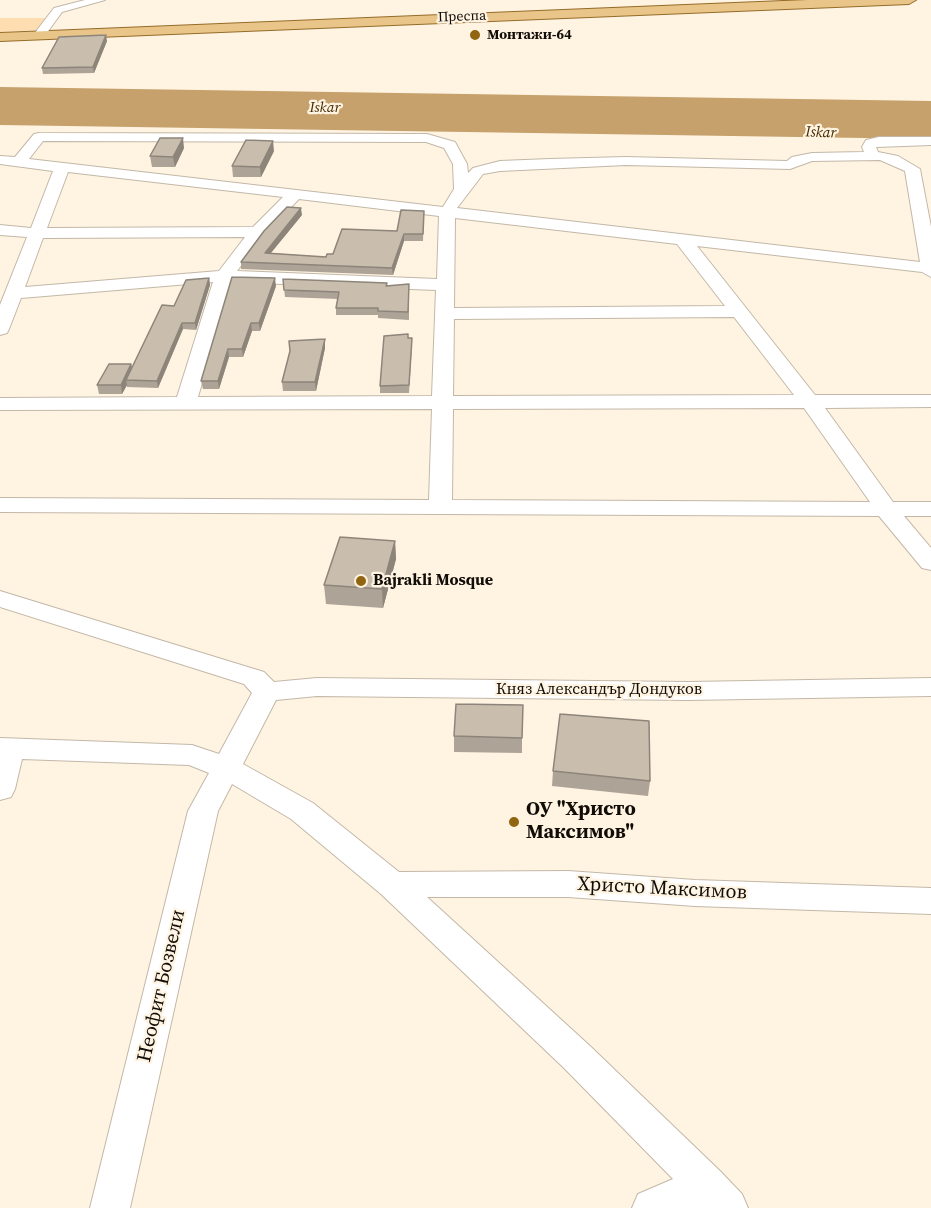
<!DOCTYPE html>
<html>
<head>
<meta charset="utf-8">
<style>
  body { margin:0 }
  canvas { display:block; background:#fff3e2 }
</style>
</head>
<body>
<canvas width="931" height="1208"></canvas>
<script>
const context = document.querySelector('canvas').getContext('2d');
context.lineJoin = 'round';
function paint(path, color) {
  context.fillStyle = color;
  context.fill(path, 'evenodd');
}
function poly(rows) {
  const path = new Path2D();
  for (const r of rows) {
    path.moveTo(r[0], r[1]);
    for (let i = 2; i < r.length; i += 2) path.lineTo(r[i], r[i + 1]);
  }
  return path;
}
function stroke(path, color, width, dash) {
  context.strokeStyle = color;
  context.lineWidth = width;
  context.lineCap = dash ? 'butt' : 'round';
  context.setLineDash(dash || []);
  context.stroke(path);
}
function label(font, color, halo, rows, align = 'center') {
  context.font = font + ' "Source Serif 4",serif';
  context.lineWidth = 4.5;
  context.setLineDash([]);
  context.textBaseline = 'middle';
  context.strokeStyle = halo;
  context.fillStyle = color;
  for (const [text, x, y, turn = 0] of rows) {
    context.save();
    context.translate(x, y);
    context.rotate((+turn || 0) * Math.PI / 180);
    context.textAlign = isNaN(turn) ? turn : align;
    if (halo) context.strokeText(text, 0, 0);
    context.fillText(text, 0, 0);
    context.restore();
  }
}
const green = poly([
  [0,18,44,18,47,19,38,30,0,32]
]);
const water = poly([
  [0,87,931,101,931,139,0,125]
]);
const minor = poly([
  [85,0,105,0,62,12,44,37,36,37,34,34,54,8,85,0],
  [39,133,427,134,455,142,467,164,468,173,473,168,500,161,550,159,626,157,787,161,792,157,812,153,864,152,862,147,866,140,879,137,931,137,931,145,876,147,878,152,898,156,920,169,931,227,931,277,922,272,697,246,815,395,931,395,931,407,825,408,893,502,931,502,931,516,904,516,931,548,931,570,922,568,879,516,0,512,0,498,429,500,432,409,0,410,0,398,177,397,213,282,21,298,9,329,7,333,0,335,0,305,27,237,0,235,0,225,31,228,53,171,0,164,0,156,15,157,34,134,39,133],
  [43,141,426,142,444,148,453,164,454,189,443,207,29,159,43,141],
  [880,160,905,171,920,262,457,208,483,174,500,171,626,165,790,169,812,161,880,160],
  [68,172,283,197,253,227,47,228,68,172],
  [299,199,439,216,437,279,237,271,263,236,299,199],
  [455,218,677,244,725,306,454,308,455,218],
  [245,237,219,271,25,287,43,238,245,237],
  [231,282,436,290,432,396,198,397,231,282],
  [734,317,794,395,453,396,454,319,734,317],
  [804,408,870,502,452,500,453,409,804,408],
  [0,591,264,672,274,682,317,678,688,682,931,678,931,696,688,700,317,696,276,700,243,764,313,803,399,872,568,871,695,880,931,888,931,914,695,906,568,897,427,897,590,1046,720,1171,742,1194,748,1208,632,1208,638,1194,673,1179,564,1068,381,894,291,819,232,784,218,811,130,1208,90,1208,188,811,209,773,189,765,22,759,15,789,11,797,0,800,0,738,192,745,219,754,252,693,244,684,0,607,0,591]
]);
const major = poly([
  [808,0,916,0,909,4,0,41,0,33,808,0]
]);
const wall = poly([
  [107,41,94,73,43,74,42,68],
  [184,148,175,167,152,167,150,156],
  [274,151,261,177,233,177,232,166],
  [424,211,423,241,404,241,393,275,241,269,241,262,302,215,271,253,326,257,397,231],
  [209,278,210,285,196,330,183,329,158,388,127,387,127,385,122,394,99,394,97,385,131,364,132,367],
  [283,279,387,283,387,286,409,284,409,320,378,318,378,315,336,315,336,308,338,299,285,297],
  [276,286,260,331,252,331,243,357,229,357,219,389,203,389,201,381],
  [408,338,412,338,412,345,409,393,380,393,380,386],
  [325,339,325,348,316,391,283,391,282,382,290,351],
  [395,541,396,559,383,608,326,604,324,585],
  [454,736,522,738,522,753,454,752],
  [553,771,650,781,648,796,552,786]
]);
const shadedWall = poly([
  [106,35,107,41,94,73,93,67],
  [183,138,184,148,175,167,173,157],
  [273,141,274,151,261,177,260,167],
  [301,208,302,215,265,260,265,253],
  [404,234,404,241,393,275,392,268],
  [209,278,210,285,196,330,195,323],
  [275,278,276,286,260,331,259,323],
  [182,323,183,329,158,388,157,381],
  [251,323,252,331,243,357,242,349],
  [325,339,325,348,316,391,315,382],
  [228,349,229,357,219,389,218,381],
  [131,364,133,373,126,380,127,385,122,394,121,385],
  [395,541,396,559,383,608,382,589]
]);
const building = poly([
  [106,35,93,67,42,68,59,37,106,35],
  [160,138,183,138,173,157,150,156,160,138],
  [246,140,273,141,260,167,232,166,246,140],
  [287,207,301,208,265,253,326,257,327,254,333,254,342,229,397,231,401,210,424,211,423,234,404,234,392,268,241,262,264,231,287,207],
  [232,277,275,278,259,323,251,323,242,349,228,349,218,381,201,381,232,277],
  [209,278,195,323,182,323,157,381,126,380,162,305,174,306,186,280,209,278],
  [283,279,387,283,386,286,409,284,408,312,378,311,378,308,336,308,339,292,284,290,283,279],
  [408,334,408,338,412,338,409,385,380,386,384,336,408,334],
  [325,339,315,382,282,382,290,351,289,341,325,339],
  [109,364,131,364,121,385,97,385,109,364],
  [340,537,395,541,382,589,324,585,340,537],
  [456,704,523,705,522,738,454,736,456,704],
  [560,714,649,721,650,781,553,771,560,714]
]);
const markers = [
  [475,35,6,"#91640f"],
  [361,581,6,"#91640f"],
  [514,822,6,"#91640f"]
];
const farStreetnames = [
  ["Преспа",462,17,-2]
];
const farPoinames = [
  ["Монтажи-64",487,35]
];
const farWaternames = [
  ["Iskar",325,108],
  ["Iskar",821,133,2]
];
const poiNames = [
  ["Bajrakli Mosque",373,581]
];
const streetNames = [
  ["Княз Александър Дондуков",599,690]
];
const nearPoinames = [
  ["ОУ \"Христо",526,810],
  ["Максимов\"",526,833]
];
const nearStreetnames = [
  ["Христо Максимов",662,889,3],
  ["Неофит Бозвели",162,986,-77]
];
paint(green, '#fedeb0');
paint(water, '#c6a16c');
stroke(minor, '#c3b8a8', 2);
stroke(major, '#956c29', 2);
paint(minor, '#fff');
paint(major, '#eac589');
paint(wall, '#ada396');
paint(shadedWall, '#8d857a');
paint(building, '#c9beae');
stroke(building, '#8d857a', 1.5);
for (const [x, y, r, color] of markers) {
  const dot = new Path2D();
  dot.arc(x, y, r, 0, 2 * Math.PI);
  context.fillStyle = color;
  context.fill(dot);
  stroke(dot, '#fff3e2', 2);
}
label('14px', '#100c07', '#fff3e2', farStreetnames);
label('bold 14px', '#100c07', '#fff3e2', farPoinames, 'left');
label('italic 15px', '#452c00', '#fff3e2', farWaternames);
label('bold 16px', '#100c07', '#fff3e2', poiNames, 'left');
label('16px', '#100c07', '#fff3e2', streetNames);
label('bold 20px', '#100c07', '#fff3e2', nearPoinames, 'left');
label('20px', '#100c07', '#fff3e2', nearStreetnames);
</script>
</body>
</html>
